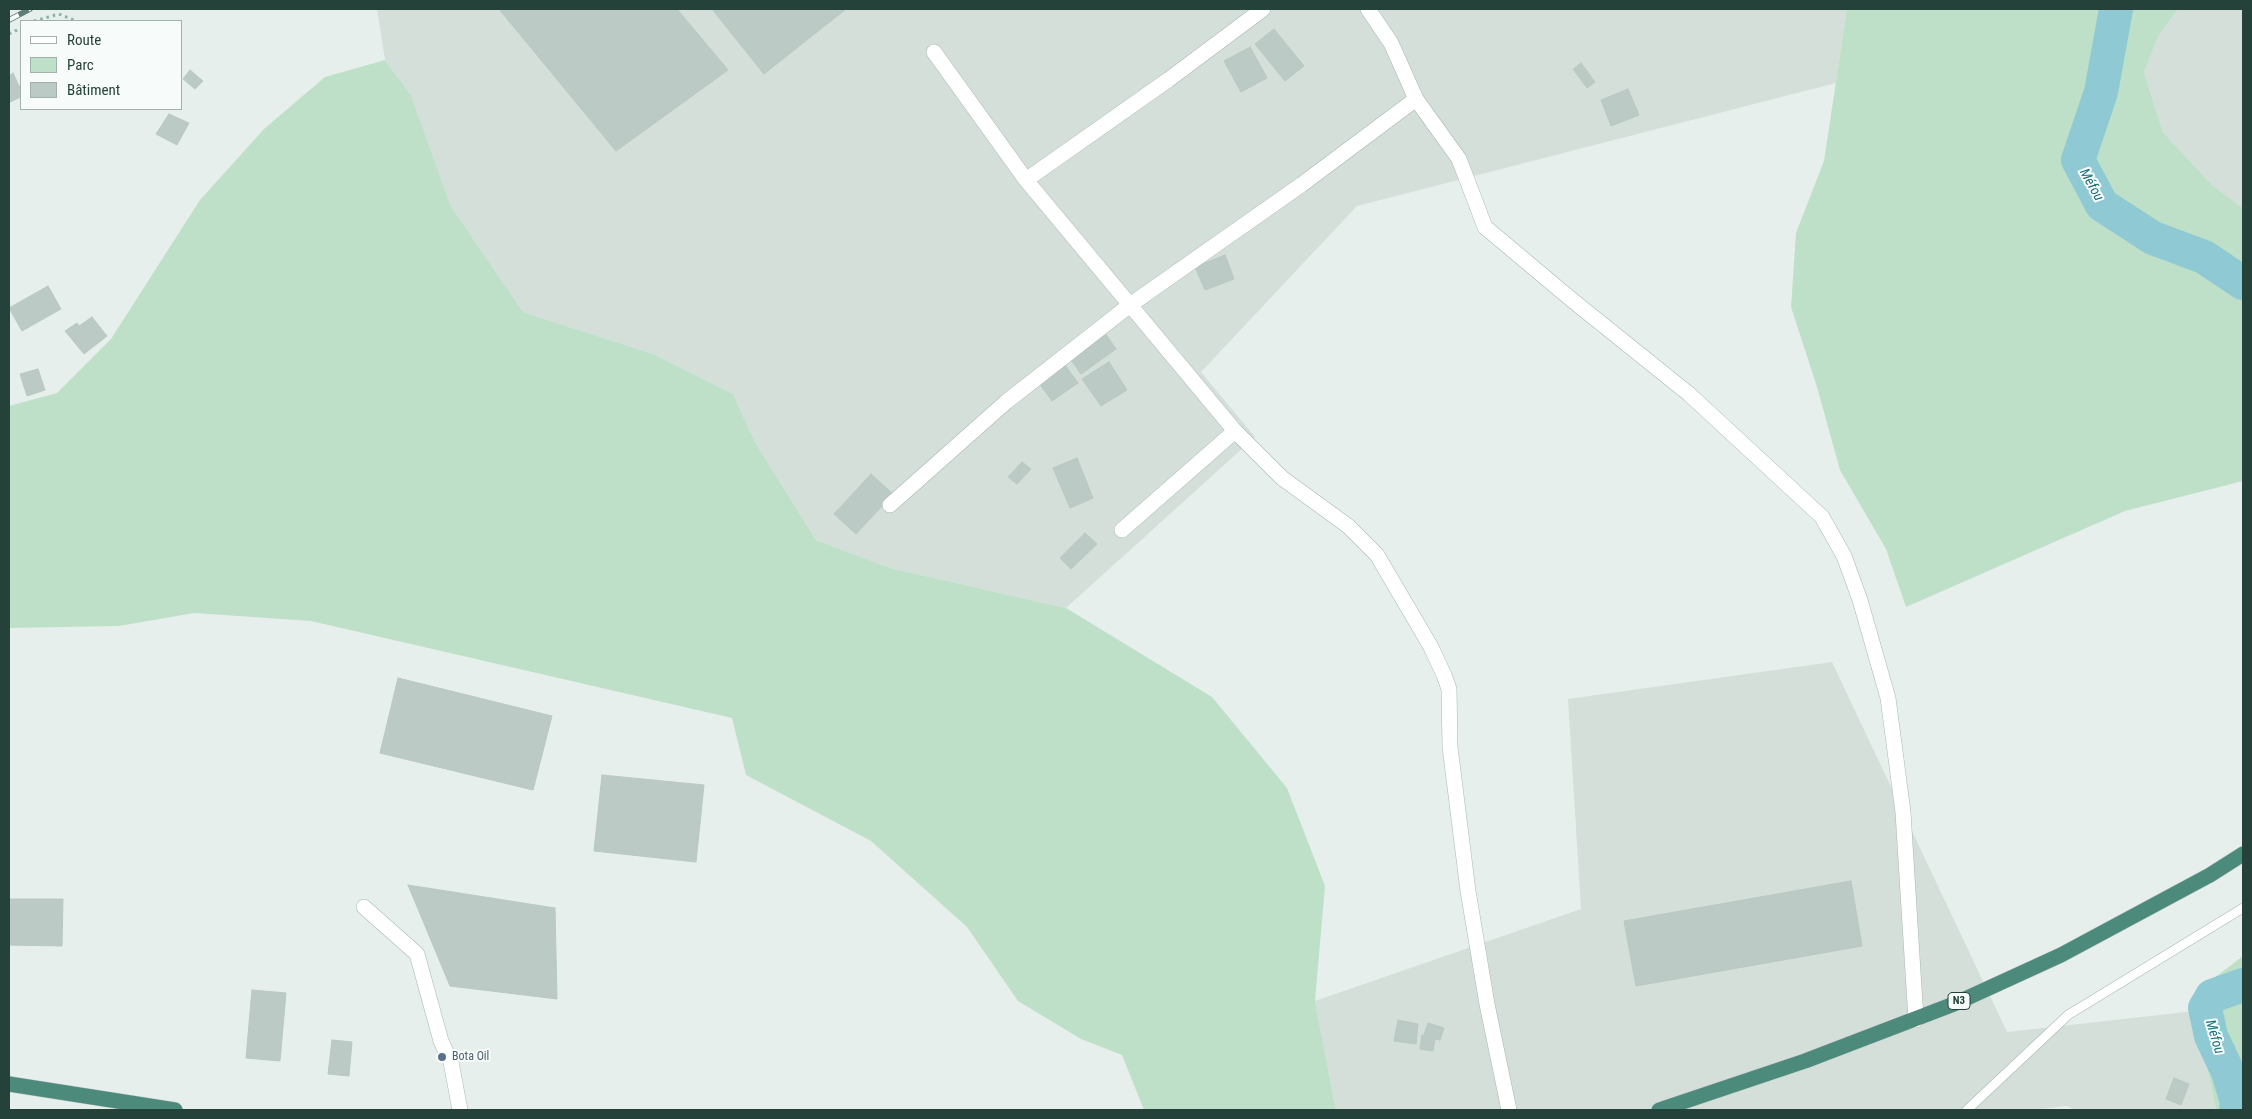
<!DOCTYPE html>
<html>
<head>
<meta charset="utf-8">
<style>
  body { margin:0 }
  #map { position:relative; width:2252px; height:1119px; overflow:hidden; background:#e6efeb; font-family:"Roboto Condensed",sans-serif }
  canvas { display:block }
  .frame { position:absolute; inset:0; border:10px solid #24423a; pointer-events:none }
  .legend { position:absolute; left:20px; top:20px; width:162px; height:90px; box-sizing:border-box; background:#f7fbf9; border:1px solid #a3b1ad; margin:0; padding:6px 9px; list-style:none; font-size:15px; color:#24423a }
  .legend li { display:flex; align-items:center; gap:10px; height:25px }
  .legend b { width:25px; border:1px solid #a3b1ad }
</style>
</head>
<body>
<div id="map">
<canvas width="2252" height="1119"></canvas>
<div class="frame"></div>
<ul class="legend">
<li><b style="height:6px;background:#fff"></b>Route</li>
<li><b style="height:14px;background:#bfe0c8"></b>Parc</li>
<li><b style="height:14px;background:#bbcac4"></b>Bâtiment</li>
</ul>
</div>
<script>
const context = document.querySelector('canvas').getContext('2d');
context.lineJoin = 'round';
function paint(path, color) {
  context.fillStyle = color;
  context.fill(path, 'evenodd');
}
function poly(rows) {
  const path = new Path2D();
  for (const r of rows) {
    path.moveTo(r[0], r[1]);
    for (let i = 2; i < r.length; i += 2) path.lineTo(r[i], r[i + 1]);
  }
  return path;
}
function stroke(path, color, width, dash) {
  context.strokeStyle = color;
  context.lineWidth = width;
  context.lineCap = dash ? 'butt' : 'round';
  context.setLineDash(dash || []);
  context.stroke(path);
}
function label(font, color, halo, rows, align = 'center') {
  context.font = font + ' "Roboto Condensed",sans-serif';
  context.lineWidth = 4;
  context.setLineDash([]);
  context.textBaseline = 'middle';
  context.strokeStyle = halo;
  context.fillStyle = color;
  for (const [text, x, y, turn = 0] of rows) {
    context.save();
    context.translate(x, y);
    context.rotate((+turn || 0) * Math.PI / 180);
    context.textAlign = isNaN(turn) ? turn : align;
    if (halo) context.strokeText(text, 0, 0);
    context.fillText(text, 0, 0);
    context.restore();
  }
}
const built = poly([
  [377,9,1847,9,1836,83,1357,206,1201,372,1255,437,1066,608,890,568,816,540,755,442,733,394,653,354,523,312,451,206,411,95,385,60],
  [2178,9,2243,9,2243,208,2212,185,2163,132,2144,72,2159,35],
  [1832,662,2007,1032,2195,1011,2216,1110,2075,1110,2067,1106,2031,1110,1336,1110,1315,1001,1581,909,1568,699]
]);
const green = poly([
  [1847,9,2178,9,2159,35,2144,72,2163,132,2212,185,2243,208,2243,481,2125,511,1906,607,1886,549,1840,470,1817,387,1791,307,1796,233,1824,161],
  [385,60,411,95,451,206,523,312,653,354,733,394,755,442,816,540,890,568,1066,608,1212,697,1287,788,1325,886,1315,1001,1336,1110,1144,1110,1122,1055,1081,1039,1018,1001,967,927,871,841,746,775,732,718,311,621,194,613,119,626,9,628,9,406,57,393,111,339,200,200,264,129,325,77],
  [2243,956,2243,1110,2216,1110,2195,1011,2197,991]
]);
const river = poly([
  [2116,9,2101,92,2078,160,2102,205,2153,238,2204,257,2243,283],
  [2236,1110,2237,1102,2228,1072,2211,1036,2205,1008,2212,996,2243,985]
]);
const building = poly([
  [499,9,677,9,728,70,616,151,499,9],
  [712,9,846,9,764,74,712,9],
  [1274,29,1304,66,1285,81,1255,44,1274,29],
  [1250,47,1267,78,1241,92,1224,61,1250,47],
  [1581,63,1595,82,1587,88,1573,69,1581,63],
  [190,70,203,81,195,89,183,79,190,70],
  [13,73,21,90,21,97,10,102,9,76,13,73],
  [1628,89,1639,115,1611,126,1601,100,1628,89],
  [169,114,189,123,177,145,156,134,169,114],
  [1225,255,1234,279,1205,290,1195,267,1225,255],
  [48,286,61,309,22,331,9,308,48,286],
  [92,317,107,336,84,354,65,331,77,323,79,326,92,317],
  [1105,333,1116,349,1081,374,1071,360,1105,333],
  [1109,362,1127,390,1101,406,1082,379,1109,362],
  [1065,365,1078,383,1052,401,1039,383,1065,365],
  [38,369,45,390,27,396,20,374,38,369],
  [1077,458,1093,498,1070,508,1053,468,1077,458],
  [1022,462,1031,469,1017,484,1008,477,1022,462],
  [871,474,893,494,856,534,834,514,871,474],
  [1085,533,1097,544,1071,569,1060,558,1085,533],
  [398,678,552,716,533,790,380,753,398,678],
  [602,775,704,785,696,862,594,851,602,775],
  [1851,881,1862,946,1636,986,1624,921,1851,881],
  [408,885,555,908,557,999,450,986,408,885],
  [9,899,63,899,62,946,9,945,9,899],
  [252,990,286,993,280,1061,246,1058,252,990],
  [1398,1020,1418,1024,1416,1044,1394,1041,1398,1020],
  [1428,1023,1444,1028,1440,1040,1435,1039,1433,1051,1420,1049,1422,1035,1424,1035,1428,1023],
  [332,1040,352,1042,349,1076,328,1074,332,1040],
  [2174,1078,2189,1084,2181,1105,2166,1099,2174,1078]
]);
const path = poly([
  [34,21,59,14,76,21],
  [9,34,21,28]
]);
const service = poly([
  [1967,1110,2068,1015,2243,908]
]);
const minor = poly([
  [1368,9,1391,43,1416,99,1459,159,1485,227,1572,300,1689,394,1822,517,1844,556,1860,600,1888,698,1903,812,1916,1020],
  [934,52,1026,180,1235,431,1282,478,1348,526,1377,555,1431,647,1444,675,1449,689,1450,747,1468,891,1487,1004,1509,1110],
  [1026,180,1168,80,1263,9],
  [890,505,1006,402,1130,305,1301,185,1416,99],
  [1122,530,1235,431],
  [364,907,417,954,441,1041,451,1062,460,1110]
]);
const trunk = poly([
  [9,1084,175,1110],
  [1659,1110,1805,1061,1954,1004,2061,955,2210,875,2243,854]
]);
const rail = poly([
  [9,20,30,9]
]);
const markers = [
  [442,1057,5,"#5c6f8a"]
];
const shields = [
  [1959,1001,22]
];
const shieldNames = [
  ["N3",1959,1001]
];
const serviceNames = [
  ["Bota Oil",452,1057]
];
const waterNames = [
  ["Méfou",2091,185,61],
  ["Méfou",2214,1037,73]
];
paint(built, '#d4dfda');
paint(green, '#bfe0c8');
stroke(river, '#8ec9d4', 34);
paint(building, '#bbcac4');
stroke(building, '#b8c9c2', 1);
stroke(service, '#a8b8b2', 10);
stroke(minor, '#a8b8b2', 16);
stroke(trunk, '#c2cac8', 16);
stroke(path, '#86b3a5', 3, [2.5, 4]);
stroke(service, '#fff', 9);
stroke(minor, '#fff', 15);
stroke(trunk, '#4c8a7c', 15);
stroke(rail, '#5f7d75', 5.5);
stroke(rail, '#f7fbf9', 4, [11]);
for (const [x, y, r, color] of markers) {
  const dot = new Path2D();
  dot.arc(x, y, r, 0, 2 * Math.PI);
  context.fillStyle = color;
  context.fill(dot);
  stroke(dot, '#f7fbf9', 2);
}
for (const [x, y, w] of shields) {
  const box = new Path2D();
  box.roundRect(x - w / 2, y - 8.5, w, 17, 4);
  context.fillStyle = '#f7fbf9';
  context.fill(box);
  stroke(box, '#24423a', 1);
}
label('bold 11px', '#24423a', null, shieldNames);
label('12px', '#4e5e75', '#f7fbf9', serviceNames, 'left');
label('italic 14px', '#1c6f80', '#f7fbf9', waterNames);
</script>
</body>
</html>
